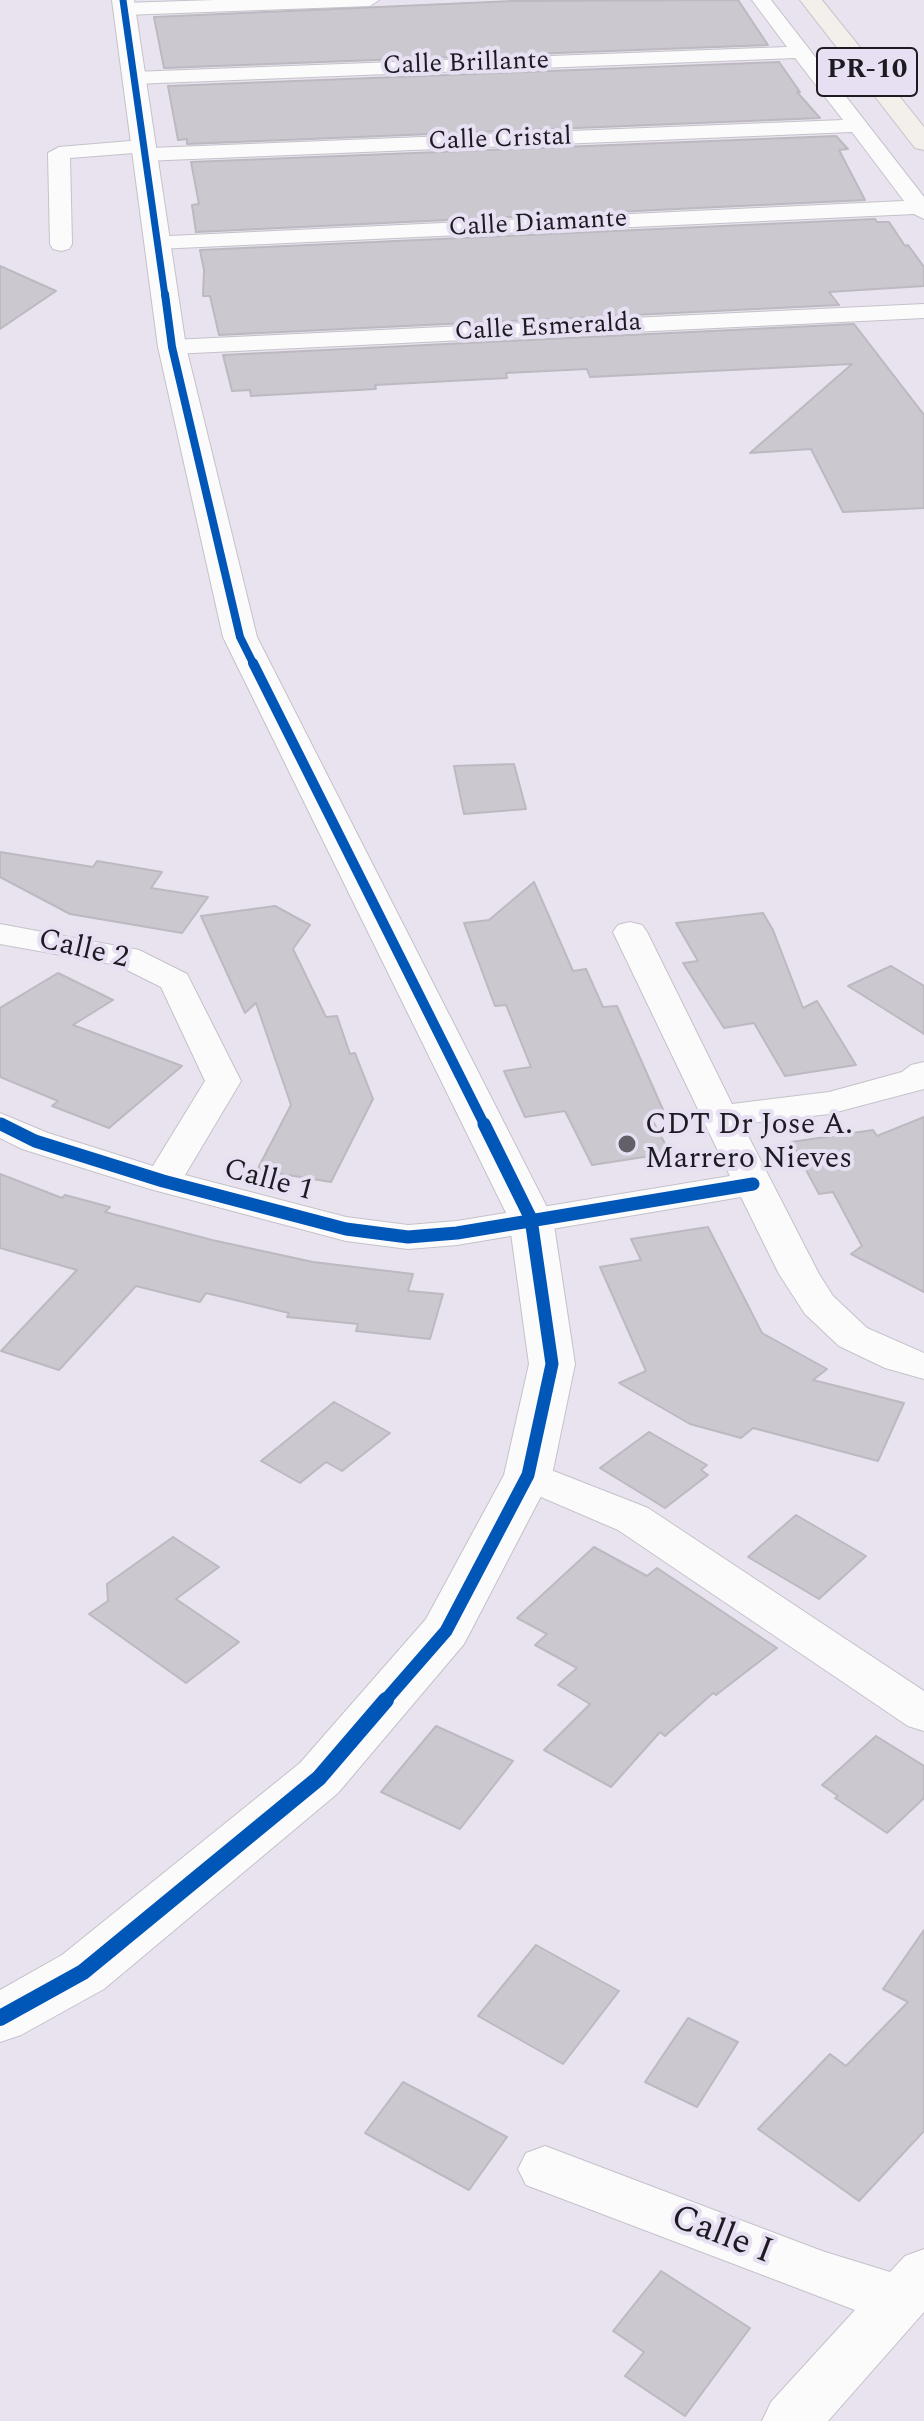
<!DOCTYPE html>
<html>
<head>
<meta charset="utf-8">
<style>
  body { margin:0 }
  canvas { display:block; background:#e8e3ee }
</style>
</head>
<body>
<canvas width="924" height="2421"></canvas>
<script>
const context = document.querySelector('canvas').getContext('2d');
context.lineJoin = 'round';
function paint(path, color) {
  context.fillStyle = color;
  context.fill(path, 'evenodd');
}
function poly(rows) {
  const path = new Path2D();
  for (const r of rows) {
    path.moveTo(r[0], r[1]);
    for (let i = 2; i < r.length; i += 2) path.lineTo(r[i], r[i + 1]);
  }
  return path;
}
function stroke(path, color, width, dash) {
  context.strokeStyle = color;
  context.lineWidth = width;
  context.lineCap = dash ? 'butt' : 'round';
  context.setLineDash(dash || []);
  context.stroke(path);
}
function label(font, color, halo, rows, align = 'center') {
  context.font = font + ' Spectral,serif';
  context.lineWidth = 8;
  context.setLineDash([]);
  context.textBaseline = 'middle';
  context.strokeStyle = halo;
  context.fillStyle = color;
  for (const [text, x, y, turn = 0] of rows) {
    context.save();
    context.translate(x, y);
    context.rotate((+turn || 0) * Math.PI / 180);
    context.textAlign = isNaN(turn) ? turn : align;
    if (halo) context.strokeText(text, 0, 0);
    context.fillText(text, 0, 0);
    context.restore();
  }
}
const building = poly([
  [738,0,768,45,164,68,154,17,513,1,738,0],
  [779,62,800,92,797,92,820,118,187,144,187,139,178,140,168,86,779,62],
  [836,136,848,149,839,150,865,200,196,232,192,205,199,204,191,162,836,136],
  [875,219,877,222,889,222,905,246,908,245,924,267,924,286,829,292,839,305,219,335,210,296,203,296,204,270,200,250,875,219],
  [0,266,56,291,0,329,0,266],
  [854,324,924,415,924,508,843,512,811,449,750,453,852,364,590,377,587,369,506,373,507,378,375,385,376,389,251,396,250,390,232,391,223,355,854,324],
  [514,764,526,809,464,814,454,766,514,764],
  [0,852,93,867,97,861,162,872,151,888,208,897,182,933,70,914,0,877,0,852],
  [534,882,573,971,586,969,603,1007,617,1006,664,1112,649,1114,670,1153,592,1165,565,1111,525,1117,504,1071,531,1067,506,1005,495,1006,464,923,489,920,534,882],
  [275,906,310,925,293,949,326,1017,337,1016,350,1054,355,1053,373,1099,331,1182,257,1170,291,1105,256,1003,245,1013,201,916,275,906],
  [763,913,773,930,803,1008,817,1001,856,1065,785,1076,754,1023,724,1028,683,963,698,961,676,923,763,913],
  [891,966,924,986,924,1034,848,986,891,966],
  [58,973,113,1000,73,1025,182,1066,109,1128,52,1106,58,1101,0,1077,0,1008,58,973],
  [924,1117,924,1292,851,1254,862,1246,833,1192,819,1194,791,1142,873,1130,877,1136,924,1117],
  [0,1174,62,1198,65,1195,110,1207,105,1212,212,1240,313,1262,413,1274,408,1291,443,1294,430,1339,356,1331,358,1324,287,1317,289,1313,206,1293,200,1302,136,1286,59,1370,1,1351,77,1270,0,1248,0,1174],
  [708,1227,762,1333,827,1369,813,1380,904,1403,878,1461,753,1428,741,1438,690,1424,619,1383,646,1371,600,1267,641,1260,631,1239,708,1227],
  [334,1402,390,1433,342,1471,326,1462,300,1483,261,1461,334,1402],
  [649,1432,707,1465,701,1470,708,1475,665,1508,600,1468,649,1432],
  [796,1515,866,1556,819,1599,748,1557,796,1515],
  [173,1537,219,1567,176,1599,239,1642,186,1683,89,1614,108,1601,107,1584,173,1537],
  [594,1547,647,1576,657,1568,777,1648,716,1695,713,1693,665,1736,660,1732,611,1787,544,1750,590,1704,558,1685,577,1668,535,1645,547,1634,517,1618,594,1547],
  [436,1726,513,1761,460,1829,381,1792,436,1726],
  [876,1736,924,1766,924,1798,887,1833,835,1798,838,1796,822,1785,876,1736],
  [924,1930,924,2131,859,2201,758,2129,830,2054,846,2066,908,2002,883,1989,924,1930],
  [536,1945,619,1991,563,2064,478,2016,536,1945],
  [688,2018,738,2042,697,2107,645,2082,688,2018],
  [403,2082,507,2137,469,2190,365,2133,403,2082],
  [661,2271,750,2328,685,2416,625,2376,644,2352,613,2331,661,2271]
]);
const minor = poly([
  [215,0,379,0,370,6,124,15,115,9,124,3,215,0],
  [752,0,771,0,924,197,924,219,914,214,157,249,149,247,146,242,149,237,904,201,852,132,143,161,135,160,134,153,70,158,72,244,69,249,61,251,53,249,50,244,48,153,59,147,142,140,149,142,151,148,843,120,795,58,133,84,123,78,133,72,787,47,752,0],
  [924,304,924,318,172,354,163,352,160,347,163,342,172,340,924,304],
  [630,922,642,925,647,932,732,1104,829,1092,902,1072,911,1065,924,1062,924,1089,829,1114,742,1124,819,1274,833,1296,867,1328,924,1353,924,1379,885,1368,839,1346,805,1314,779,1274,741,1197,457,1245,408,1249,346,1241,150,1189,22,1149,0,1138,0,1113,48,1133,153,1166,205,1081,161,987,117,965,0,944,0,924,139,950,187,974,241,1081,185,1175,346,1217,408,1225,457,1221,730,1176,613,932,618,925,630,922],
  [528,1461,648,1508,924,1691,924,1731,908,1726,618,1530,513,1485,507,1475,513,1465,528,1461],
  [545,2146,822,2251,890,2272,905,2256,924,2249,924,2312,828,2421,762,2421,771,2402,855,2310,526,2185,518,2169,526,2153,545,2146]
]);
const tertiary = poly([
  [112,0,134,0,186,347,257,637,553,1219,575,1364,552,1475,464,1644,338,1793,104,1989,21,2035,0,2042,0,1990,62,1955,300,1763,426,1619,504,1475,529,1364,509,1219,223,637,158,347,112,0]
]);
const primary = poly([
  [800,0,822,0,924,127,924,150,915,148,800,0]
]);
const cyclewayFar4 = poly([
  [123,0,165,296]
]);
const cyclewayFar3 = poly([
  [165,294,172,347,240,637,254,665]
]);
const cyclewayFar2 = poly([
  [253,663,485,1126],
  [0,1124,5,1126]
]);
const cyclewayFar1 = poly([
  [1,1124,35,1141,163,1181,346,1229,408,1237,457,1233,753,1184],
  [384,1702,446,1631,528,1475,552,1364,531,1219,484,1124]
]);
const cycleway = poly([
  [0,2018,83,1972,319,1778,386,1700]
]);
const markers = [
  [627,1144,10,"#646069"]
];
const farStreetnames = [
  ["Calle Brillante",466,65,-2],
  ["Calle Cristal",500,141,-2],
  ["Calle Diamante",538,225,-3],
  ["Calle Esmeralda",548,329,-3]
];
const shields = [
  [867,72,100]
];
const shieldNames = [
  ["PR-10",867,72]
];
const streetNames = [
  ["Calle 2",83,951,13],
  ["Calle 1",268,1182,15]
];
const poiNames = [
  ["CDT Dr Jose A.",645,1127],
  ["Marrero Nieves",645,1161]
];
const nearStreetnames = [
  ["Calle I",721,2237,21]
];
paint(building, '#cbc8d0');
stroke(building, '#bdb9c1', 2);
stroke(minor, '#c5c2ca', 2);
stroke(tertiary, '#c5c2ca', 2);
stroke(primary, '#c5c2c8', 2);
paint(minor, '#fcfbfc');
paint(tertiary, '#fcfbfc');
paint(primary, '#f3efeb');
stroke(cyclewayFar4, '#0057b8', 7);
stroke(cyclewayFar3, '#0057b8', 8);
stroke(cyclewayFar2, '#0057b8', 10);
stroke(cyclewayFar1, '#0057b8', 13);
stroke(cycleway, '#0057b8', 16);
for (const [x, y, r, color] of markers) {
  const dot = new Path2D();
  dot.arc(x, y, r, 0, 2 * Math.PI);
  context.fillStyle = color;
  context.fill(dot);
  stroke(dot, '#e7dff2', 3);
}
label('26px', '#1d1a21', '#e7dff2', farStreetnames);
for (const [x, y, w] of shields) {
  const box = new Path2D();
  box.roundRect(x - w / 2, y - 24, w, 48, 6);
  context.fillStyle = '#e7dff2';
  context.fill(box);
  stroke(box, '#1d1a21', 2);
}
label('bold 28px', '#1d1a21', null, shieldNames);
label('30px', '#1d1a21', '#e7dff2', streetNames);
label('30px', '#1d1a21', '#e7dff2', poiNames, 'left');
label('36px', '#1d1a21', '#e7dff2', nearStreetnames);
</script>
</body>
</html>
